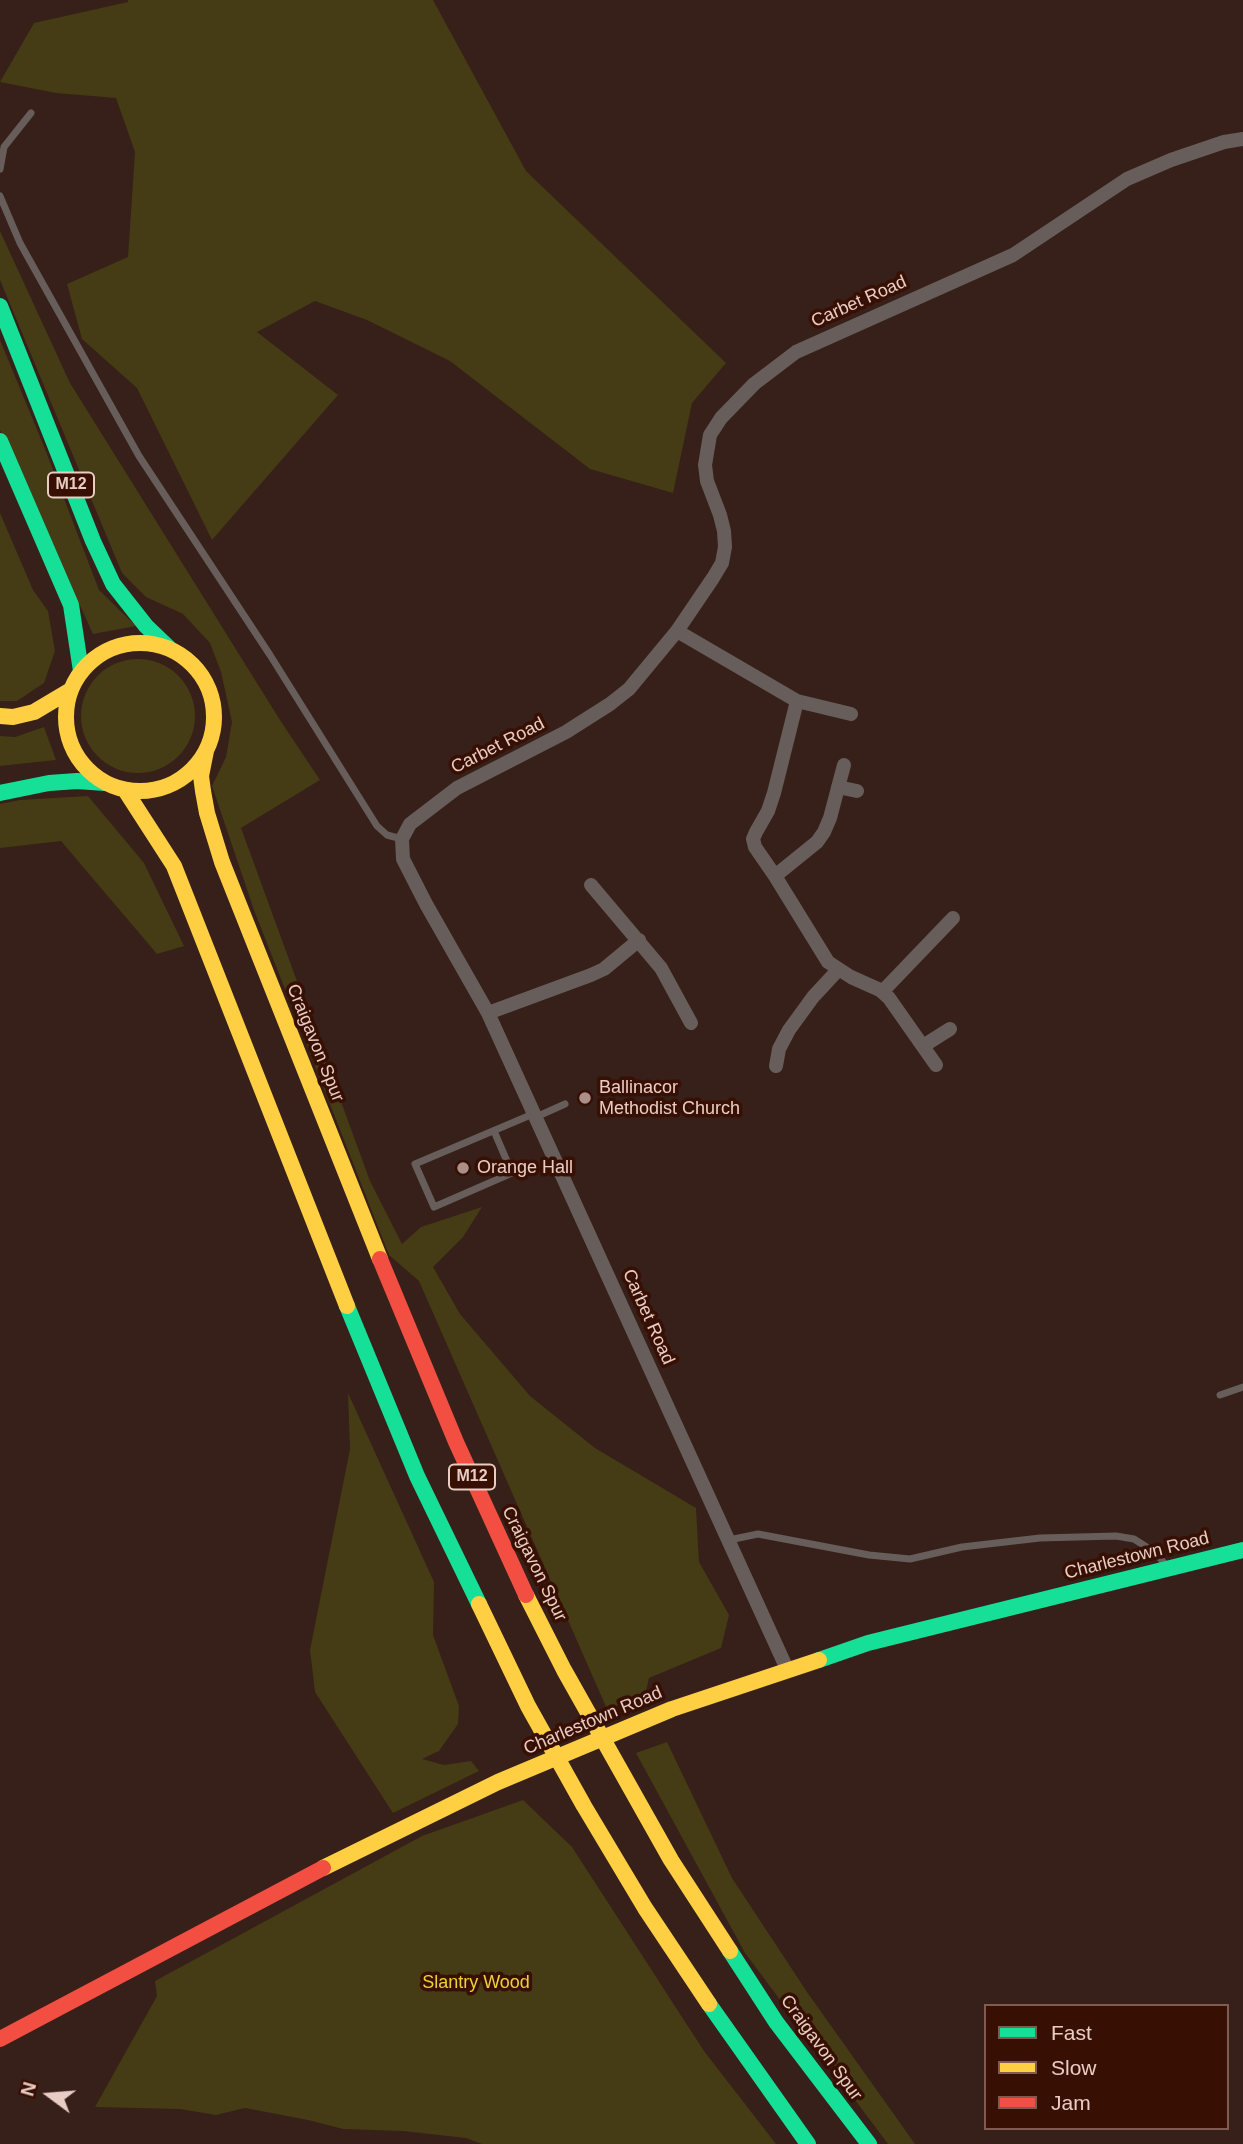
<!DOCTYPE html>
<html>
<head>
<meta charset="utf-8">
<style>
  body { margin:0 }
  #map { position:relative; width:1243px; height:2144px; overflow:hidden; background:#362019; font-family:Helvetica,sans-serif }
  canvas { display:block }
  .legend { position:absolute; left:984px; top:2004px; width:245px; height:126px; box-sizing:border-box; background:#380f03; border:2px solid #7f5b50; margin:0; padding:9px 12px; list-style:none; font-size:21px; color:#e9cdc4 }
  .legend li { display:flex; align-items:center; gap:14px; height:35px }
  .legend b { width:35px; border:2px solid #7f5b50 }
  .north { position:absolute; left:14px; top:2060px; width:70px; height:70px; -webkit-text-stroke:5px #380f03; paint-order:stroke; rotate:286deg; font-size:19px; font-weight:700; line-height:28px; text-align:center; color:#e9cdc4 }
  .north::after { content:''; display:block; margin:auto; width:24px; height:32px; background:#e9cdc4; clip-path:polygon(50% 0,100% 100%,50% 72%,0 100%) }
</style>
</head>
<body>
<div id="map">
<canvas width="1243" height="2144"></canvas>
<ul class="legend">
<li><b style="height:9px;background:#16e098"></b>Fast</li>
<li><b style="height:9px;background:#ffcf43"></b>Slow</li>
<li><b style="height:9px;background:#f24e42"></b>Jam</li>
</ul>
<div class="north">N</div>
</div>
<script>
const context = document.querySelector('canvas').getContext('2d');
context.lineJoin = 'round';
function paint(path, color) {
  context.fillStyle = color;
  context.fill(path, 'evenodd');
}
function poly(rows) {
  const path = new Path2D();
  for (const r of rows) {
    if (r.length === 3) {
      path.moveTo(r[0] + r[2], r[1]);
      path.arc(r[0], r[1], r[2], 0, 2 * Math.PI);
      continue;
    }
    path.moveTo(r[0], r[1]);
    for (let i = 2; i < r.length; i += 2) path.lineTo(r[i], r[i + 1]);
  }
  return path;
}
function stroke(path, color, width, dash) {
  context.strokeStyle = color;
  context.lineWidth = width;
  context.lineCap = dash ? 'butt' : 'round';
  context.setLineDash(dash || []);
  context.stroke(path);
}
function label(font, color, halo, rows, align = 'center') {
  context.font = font + ' Helvetica,sans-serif';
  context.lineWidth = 7;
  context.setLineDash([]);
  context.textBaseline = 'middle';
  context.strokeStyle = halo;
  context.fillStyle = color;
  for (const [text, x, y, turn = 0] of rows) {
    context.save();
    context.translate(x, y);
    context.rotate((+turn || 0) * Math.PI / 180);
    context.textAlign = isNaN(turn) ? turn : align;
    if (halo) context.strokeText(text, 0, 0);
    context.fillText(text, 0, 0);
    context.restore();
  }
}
const green = poly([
  [128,0,433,0,526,171,726,363,692,403,673,493,590,469,450,361,367,320,315,301,257,332,338,395,212,540,137,388,82,339,67,284,128,257,135,152,116,98,56,93,0,82,34,23,128,2],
  [0,231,70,383,280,720,320,780,241,828,370,1181,402,1244,421,1227,482,1207,463,1237,433,1267,460,1314,530,1396,595,1448,696,1508,699,1562,729,1615,721,1648,649,1678,645,1696,607,1709,419,1281,389,1255,254,910,212,786,226,757,232,722,221,672,210,643,183,614,146,597,122,573,0,280],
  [0,340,45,449,99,590,136,626,93,634,0,430],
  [0,513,33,590,48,611,55,651,44,683,17,701,0,701],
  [138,716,57],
  [44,727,56,760,0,766,0,736,15,737],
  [88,796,144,863,184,946,157,954,61,841,0,848,0,804,20,800],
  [348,1393,434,1582,433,1635,459,1706,458,1724,439,1751,422,1759,444,1765,471,1761,479,1771,393,1813,315,1692,310,1650,350,1449],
  [667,1742,732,1878,807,1992,915,2144,888,2144,745,1953,636,1753],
  [523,1800,572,1847,704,2051,776,2144,482,2144,466,2138,403,2131,343,2129,308,2120,245,2108,216,2115,180,2109,95,2107,157,1996,155,1981,422,1836]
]);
const lane = poly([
  [0,169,4,147,31,113],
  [0,196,20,243,139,456,270,655,377,826,387,835,402,839],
  [536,1117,565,1104],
  [494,1131,512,1173,434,1207,415,1164,533,1114],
  [1220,1395,1243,1387],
  [729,1540,758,1534,869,1555,910,1559,962,1547,1040,1538,1116,1536,1134,1539,1156,1553,1167,1567]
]);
const street = poly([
  [677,631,797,701,774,793,768,811,756,832,753,839,755,847,775,876,828,962,851,977,880,990,889,998,936,1065],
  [797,701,851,714],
  [838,787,857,791],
  [775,876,817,842,824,832,830,818,844,765],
  [591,885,661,968,691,1023],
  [882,992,953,918],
  [488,1013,591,975,604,969,639,940],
  [923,1046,950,1029],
  [776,1066,779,1049,789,1030,813,997,838,970],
  [787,1669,488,1013,426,904,403,859,402,839,410,824,457,788,566,732,610,704,629,689,677,631,713,578,722,563,725,547,724,531,720,515,707,481,705,465,710,435,721,418,754,384,796,352,1013,255,1127,179,1171,160,1224,142,1243,139]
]);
const fast = poly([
  [0,306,93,541,113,584,146,626,169,648],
  [0,441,71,605,81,671],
  [0,793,49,783,77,781,105,783],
  [347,1306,417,1476,479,1604],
  [819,1660,868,1643,1243,1550],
  [730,1951,776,2022,869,2144],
  [709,2004,808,2144]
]);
const slow = poly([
  [140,717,74],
  [0,716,13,717,34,712,71,690],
  [206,751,201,776,203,791,207,813,222,862,380,1259],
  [125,790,174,866,347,1306],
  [526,1595,564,1670,671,1860,730,1951],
  [479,1604,528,1706,584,1806,645,1908,709,2004],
  [323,1868,498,1782,672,1709,819,1660]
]);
const jam = poly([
  [380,1259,456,1442,526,1595],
  [0,2039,323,1868]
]);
const markers = [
  [585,1098,7,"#aa9088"],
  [463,1168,7,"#aa9088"]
];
const shields = [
  [71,485,46],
  [472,1477,46]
];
const shieldNames = [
  ["M12",71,485],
  ["M12",472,1477]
];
const streetNames = [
  ["Carbet Road",859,302,-24],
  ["Carbet Road",498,746,-27],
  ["Craigavon Spur",315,1043,68],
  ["Carbet Road",648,1317,66],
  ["Charlestown Road",1137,1556,-14],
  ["Craigavon Spur",534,1564,64],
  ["Charlestown Road",593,1721,-23],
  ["Craigavon Spur",821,2048,54]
];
const poiNames = [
  ["Ballinacor",599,1088],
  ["Methodist Church",599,1109],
  ["Orange Hall",477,1168]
];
const parkNames = [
  ["Slantry Wood",476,1983]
];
paint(green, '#453b14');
stroke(lane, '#675d5a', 7);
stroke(street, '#675d5a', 14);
stroke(fast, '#16e098', 16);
stroke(slow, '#ffcf43', 16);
stroke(jam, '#f24e42', 16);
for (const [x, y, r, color] of markers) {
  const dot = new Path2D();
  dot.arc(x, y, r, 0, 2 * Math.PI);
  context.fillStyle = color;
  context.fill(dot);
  stroke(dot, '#380f03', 2.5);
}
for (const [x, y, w] of shields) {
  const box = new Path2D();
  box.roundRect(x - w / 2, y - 12.5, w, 25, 5);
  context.fillStyle = '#380f03';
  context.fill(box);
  stroke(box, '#e9cdc4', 2);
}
label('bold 16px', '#e9cdc4', null, shieldNames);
label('18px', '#e9cdc4', '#380f03', streetNames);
label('18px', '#e9cdc4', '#380f03', poiNames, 'left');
label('18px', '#ecd138', '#380f03', parkNames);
</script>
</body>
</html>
